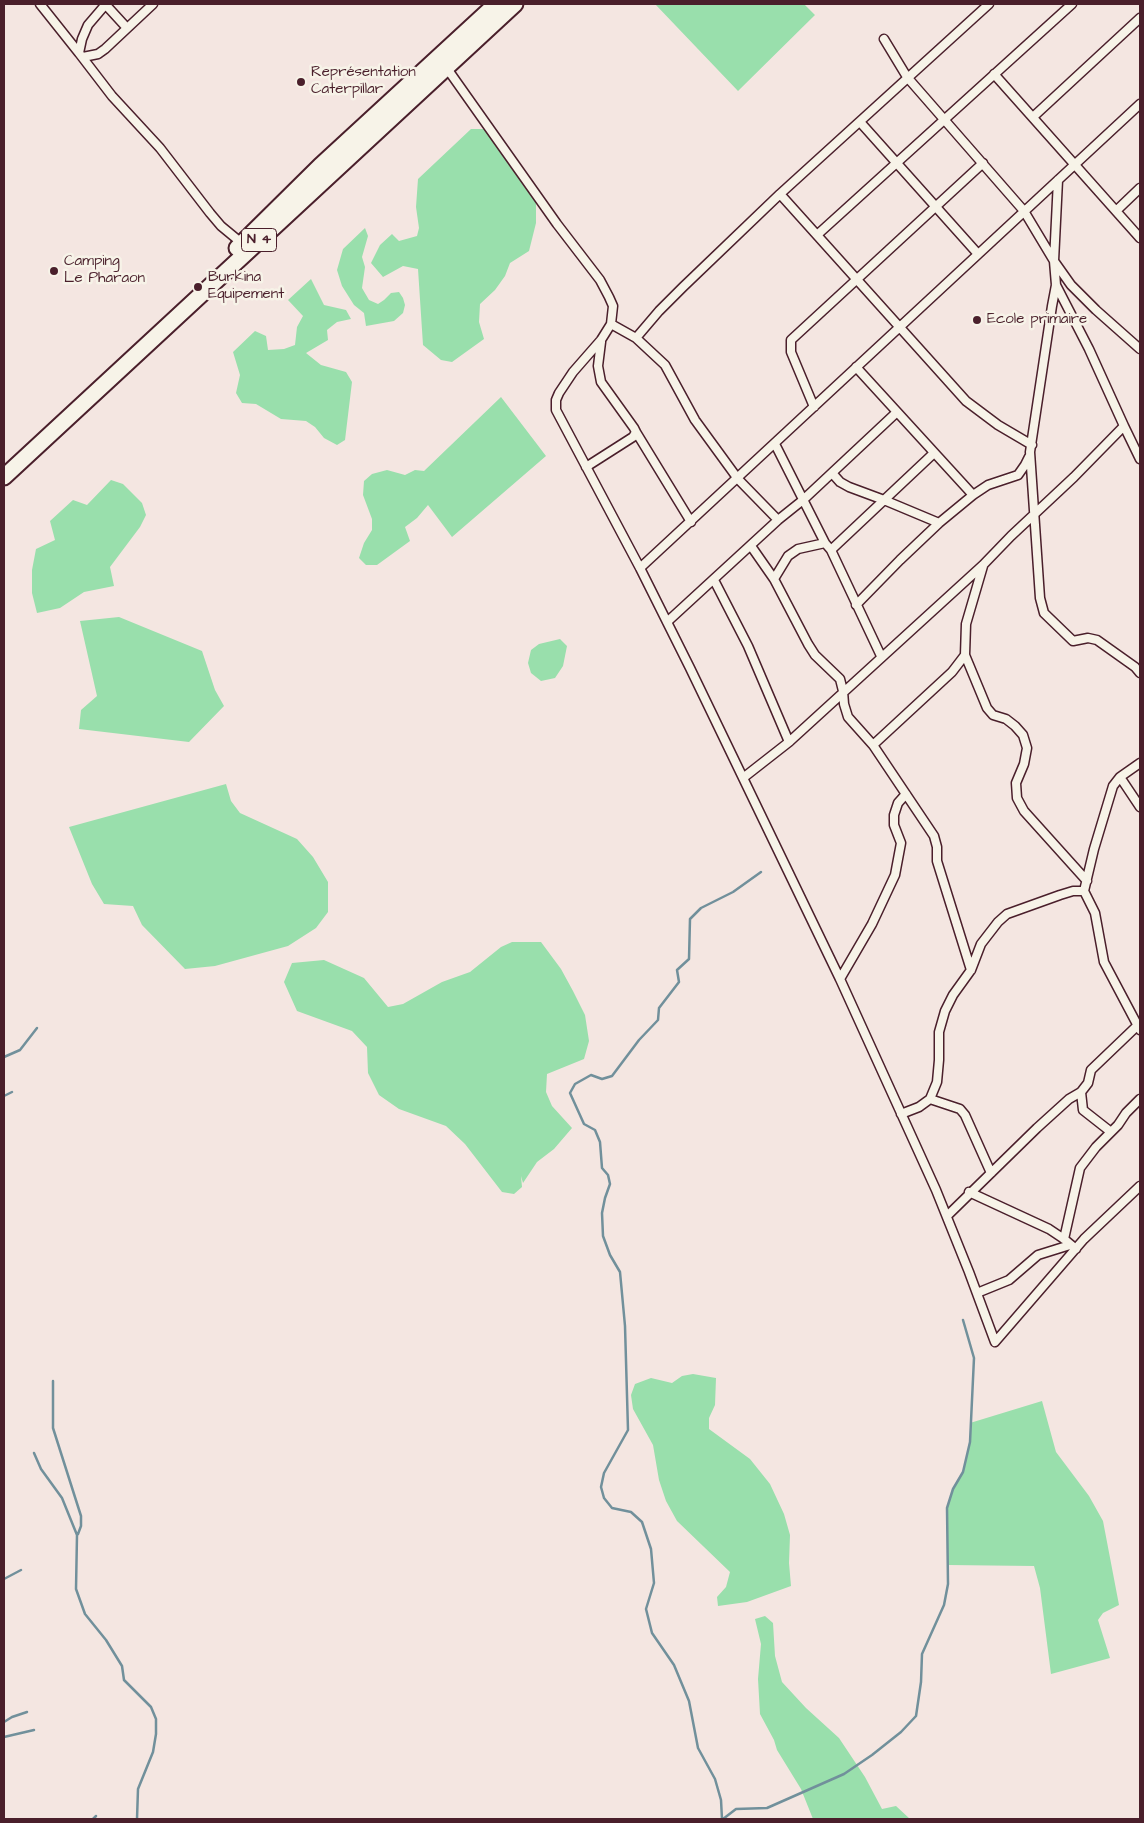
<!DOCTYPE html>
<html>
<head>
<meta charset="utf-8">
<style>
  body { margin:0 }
  #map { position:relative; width:1144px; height:1823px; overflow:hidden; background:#f4e6e1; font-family:"Architects Daughter",sans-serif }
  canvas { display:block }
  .frame { position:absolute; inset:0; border:5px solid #4a1f2b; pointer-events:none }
</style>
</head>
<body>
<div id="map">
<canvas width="1144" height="1823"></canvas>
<div class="frame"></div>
</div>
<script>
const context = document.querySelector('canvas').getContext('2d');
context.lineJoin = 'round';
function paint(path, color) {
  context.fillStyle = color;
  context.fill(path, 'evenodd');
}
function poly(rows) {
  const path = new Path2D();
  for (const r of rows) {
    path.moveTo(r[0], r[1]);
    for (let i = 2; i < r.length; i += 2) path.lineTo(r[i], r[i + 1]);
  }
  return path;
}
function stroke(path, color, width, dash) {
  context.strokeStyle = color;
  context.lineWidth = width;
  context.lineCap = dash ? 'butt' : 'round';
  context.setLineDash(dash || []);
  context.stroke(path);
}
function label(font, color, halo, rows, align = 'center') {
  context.font = font + ' "Architects Daughter",sans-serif';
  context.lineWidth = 5;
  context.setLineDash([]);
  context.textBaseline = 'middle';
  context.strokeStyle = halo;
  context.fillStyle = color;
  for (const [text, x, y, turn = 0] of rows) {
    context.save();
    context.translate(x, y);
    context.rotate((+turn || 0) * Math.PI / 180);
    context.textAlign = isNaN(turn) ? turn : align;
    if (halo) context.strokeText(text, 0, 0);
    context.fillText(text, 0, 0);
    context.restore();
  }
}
const green = poly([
  [655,4,804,4,815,15,738,91],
  [471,129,484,129,536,201,536,223,529,251,510,263,505,276,495,290,480,304,479,322,484,339,452,362,441,360,423,345,418,269,403,266,383,277,371,263,380,245,392,234,399,241,417,236,419,228,416,207,418,179],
  [365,228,368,236,362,257,365,267,362,288,369,300,378,304,384,300,391,293,399,292,403,298,405,305,403,313,394,321,366,326,364,313,354,305,342,286,337,270,343,249],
  [311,279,324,305,346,310,351,319,337,322,327,330,328,340,306,353,321,365,346,372,352,382,345,440,337,445,324,438,315,427,306,421,281,419,256,404,242,403,236,393,240,375,233,352,255,331,266,336,268,350,284,349,295,345,297,327,303,316,288,300],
  [501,397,546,456,452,537,428,505,417,518,405,527,410,541,377,565,366,565,359,558,364,543,372,530,372,519,363,495,364,481,372,474,387,470,405,475,415,470,424,471],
  [111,480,123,484,142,503,146,515,140,527,110,567,114,586,84,592,60,608,37,613,32,593,32,570,36,549,55,540,50,521,73,500,87,505],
  [119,617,202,651,215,690,224,706,189,742,79,729,81,710,97,696,80,621],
  [560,639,567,646,563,666,555,678,541,681,531,673,528,663,531,650,539,644],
  [226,784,231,801,240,813,297,839,313,857,328,882,328,912,316,928,288,946,215,966,185,969,142,925,133,906,104,904,92,884,69,827],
  [512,942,541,942,561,969,573,991,585,1015,589,1041,584,1059,547,1074,546,1092,552,1106,572,1128,554,1149,537,1162,523,1183,521,1176,522,1187,514,1194,502,1192,465,1144,446,1126,399,1109,379,1095,368,1073,367,1047,352,1031,297,1011,284,982,292,963,324,960,364,978,388,1007,403,1004,442,982,470,972,501,947],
  [693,1374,716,1378,715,1405,709,1418,709,1429,750,1459,770,1484,784,1514,790,1535,789,1563,791,1586,747,1602,718,1606,717,1597,726,1587,730,1572,677,1521,666,1501,659,1480,653,1445,633,1409,631,1395,635,1384,651,1378,672,1383,682,1376],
  [1042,1401,1056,1452,1089,1496,1103,1521,1119,1605,1103,1613,1098,1620,1110,1658,1051,1674,1040,1588,1034,1566,948,1565,947,1551,947,1508,953,1489,963,1472,970,1442,970,1423],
  [765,1616,773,1623,775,1656,782,1682,806,1708,839,1738,865,1777,882,1809,896,1806,910,1819,813,1819,801,1789,777,1750,774,1740,760,1714,758,1679,761,1644,755,1619]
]);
const stream = poly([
  [4,1057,20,1050,37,1028],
  [4,1096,12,1092],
  [53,1381,53,1428,81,1516,81,1526,78,1534],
  [34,1453,41,1469,62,1498,77,1535,76,1589,85,1614,106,1640,122,1666,124,1680,151,1707,156,1719,156,1734,153,1752,138,1789,137,1819],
  [4,1579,21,1570],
  [4,1722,12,1717,27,1712],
  [4,1737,34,1730],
  [93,1819,96,1816],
  [722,1819,721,1800,715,1779,698,1748,689,1701,674,1665,652,1633,646,1609,654,1583,651,1549,642,1522,631,1512,612,1508,604,1498,601,1487,604,1473,628,1430,625,1326,620,1272,610,1255,603,1236,602,1213,605,1198,610,1184,608,1175,602,1168,600,1142,595,1130,584,1124,570,1093,575,1084,591,1075,602,1079,612,1076,639,1040,658,1020,659,1008,679,982,677,970,689,959,690,919,701,908,733,892,761,872],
  [723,1819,736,1809,767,1808,844,1774,872,1755,901,1732,916,1716,921,1682,922,1654,944,1605,948,1584,947,1508,953,1489,963,1472,970,1442,974,1358,963,1320]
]);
const street = poly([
  [40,4,79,53],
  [105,4,127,28],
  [106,4,88,25,82,39,79,53,112,96,160,148,210,213,221,226,244,245],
  [884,39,907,77,1024,211,1054,261,1071,285,1096,310,1140,349],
  [83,57,98,54,105,49,153,4],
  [446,67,557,224,600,280,609,297,613,306,611,324,601,340,573,372,559,393,556,400,556,410,640,568,690,668,840,979,936,1190,969,1272,995,1342,1084,1239,1140,1186],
  [994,74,1140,238],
  [1033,117,1140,18],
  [860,122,978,254],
  [1058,180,1054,261,1056,285,1052,306,1030,452,1040,598,1044,613,1073,641,1088,638,1097,640,1135,667,1140,673],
  [780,194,966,401,998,425,1032,445],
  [1116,211,1140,188],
  [817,235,1072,4],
  [611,324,636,338,665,365,695,420,738,479,778,520],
  [636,338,659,311,683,287,780,194,989,4],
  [856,367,973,495],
  [814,407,791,352,791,340,983,163],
  [1124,426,1140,459],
  [636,432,691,522],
  [775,444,825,543,831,550,881,656],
  [586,467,633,437,636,432,634,428,601,382,598,366,601,342],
  [832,473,840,482,849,487,884,500,939,523],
  [751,546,774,579,808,644,815,655,840,679,843,691,844,704,848,717,873,745,934,836,937,847,937,861,971,970],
  [831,550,934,453],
  [983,566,966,624,965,655,987,708,993,715,1006,719,1015,726,1023,735,1027,748,1024,764,1016,783,1017,798,1024,811,1087,881],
  [640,568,1140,104],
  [774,579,788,556,798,549,825,543],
  [714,580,748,646,789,742],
  [856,605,900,560,939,523,973,495,988,485,1018,475,1025,465,1029,457],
  [667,622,778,520,803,500,897,412],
  [873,745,952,672,965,655],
  [1140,763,1120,777,1113,786,1094,849,1084,891,1095,913,1104,962,1140,1030],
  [1120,777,1140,807],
  [743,778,789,742,983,565,1011,536,1074,477,1124,426,1089,349,1056,285],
  [840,979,872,924,895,875,901,843,894,825,894,815,898,803,906,794],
  [1081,1092,1083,1110,1111,1132],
  [930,1099,960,1109,965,1115,991,1173],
  [901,1114,919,1107,930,1099,937,1082,939,1060,939,1032,945,1011,953,995,971,970,981,944,998,922,1007,914,1060,895,1073,891,1084,891],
  [969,1192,1049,1229,1064,1239,1076,1249],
  [947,1216,1037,1128,1069,1099,1081,1092,1088,1083,1091,1070,1138,1025],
  [1064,1239,1080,1168,1096,1147,1118,1125,1126,1113,1140,1099],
  [977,1293,1009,1280,1038,1255,1070,1245]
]);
const highway = poly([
  [237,248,320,166,496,4],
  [4,477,515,4]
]);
const markers = [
  [301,82,5,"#4a1f2b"],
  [54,271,5,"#4a1f2b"],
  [198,287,5,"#4a1f2b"],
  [977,320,5,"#4a1f2b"]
];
const shields = [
  [259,240,35]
];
const shieldNames = [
  ["N 4",259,240]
];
const poiNames = [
  ["Représentation",311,73],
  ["Caterpillar",311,90],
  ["Camping",64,262],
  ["Le Pharaon",64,279],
  ["Burkina",208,278],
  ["Equipement",208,295],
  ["Ecole primaire",987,320]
];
paint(green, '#99dfac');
stroke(stream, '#71909b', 2.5);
stroke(street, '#4a1f2b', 11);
stroke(highway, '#4a1f2b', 19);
stroke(street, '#f7f3e8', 8);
stroke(highway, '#f7f3e8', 15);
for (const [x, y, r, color] of markers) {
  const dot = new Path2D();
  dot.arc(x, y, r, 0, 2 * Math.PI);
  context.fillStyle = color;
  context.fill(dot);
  stroke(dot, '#f7f3e8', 2);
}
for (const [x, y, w] of shields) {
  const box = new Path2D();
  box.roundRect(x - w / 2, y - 11.5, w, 23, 4);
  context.fillStyle = '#f7f3e8';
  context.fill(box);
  stroke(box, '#4a1f2b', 1);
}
label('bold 14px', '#4a1f2b', null, shieldNames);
label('15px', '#4a1f2b', '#f7f3e8', poiNames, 'left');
</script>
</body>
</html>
